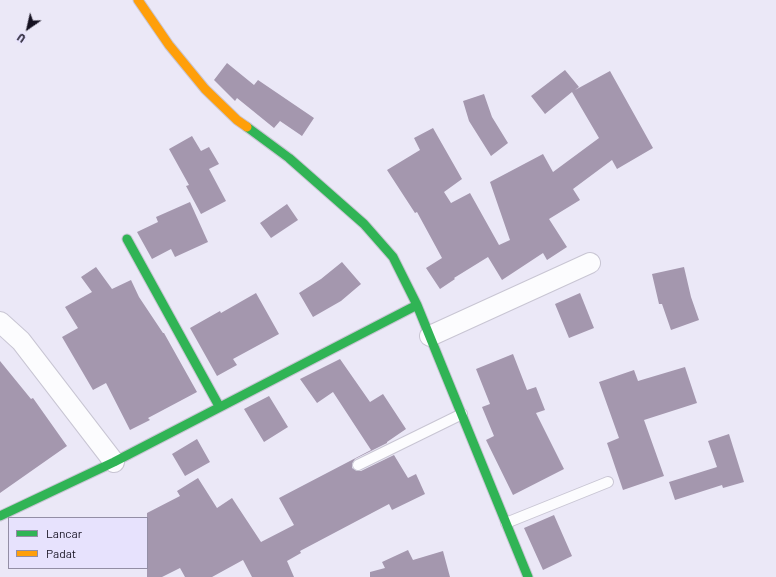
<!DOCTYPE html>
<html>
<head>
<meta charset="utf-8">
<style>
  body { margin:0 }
  #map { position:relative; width:776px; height:577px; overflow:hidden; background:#ebe8f7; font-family:Barlow,sans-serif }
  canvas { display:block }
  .legend { position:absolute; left:8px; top:517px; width:140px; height:52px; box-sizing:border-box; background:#e7e2fd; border:1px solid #938ea5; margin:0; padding:5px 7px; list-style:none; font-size:12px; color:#151120 }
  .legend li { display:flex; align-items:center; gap:8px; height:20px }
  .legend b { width:20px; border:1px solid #938ea5 }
  .north { position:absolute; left:8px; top:8px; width:40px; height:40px; -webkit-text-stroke:3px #e7e2fd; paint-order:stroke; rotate:214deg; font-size:11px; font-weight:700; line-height:16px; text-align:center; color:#151120 }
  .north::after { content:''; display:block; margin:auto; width:14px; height:18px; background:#151120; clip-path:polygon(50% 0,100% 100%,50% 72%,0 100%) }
</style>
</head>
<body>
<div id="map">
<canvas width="776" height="577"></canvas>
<ul class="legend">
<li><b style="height:5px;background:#30b455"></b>Lancar</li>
<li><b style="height:5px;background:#ff9f0a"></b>Padat</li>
</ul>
<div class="north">U</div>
</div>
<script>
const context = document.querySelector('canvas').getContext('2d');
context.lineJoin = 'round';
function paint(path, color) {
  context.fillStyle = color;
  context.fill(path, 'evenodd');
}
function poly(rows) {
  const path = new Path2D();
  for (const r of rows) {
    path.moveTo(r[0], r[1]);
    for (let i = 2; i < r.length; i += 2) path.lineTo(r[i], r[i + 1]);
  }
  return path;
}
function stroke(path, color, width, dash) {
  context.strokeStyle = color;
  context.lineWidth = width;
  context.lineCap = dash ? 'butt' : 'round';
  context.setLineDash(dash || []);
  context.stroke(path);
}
const building = poly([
  [227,63,254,85,258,80,314,118,302,136,280,121,274,128,237,98,235,101,214,80],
  [565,70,579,87,575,90,610,71,653,148,617,169,612,160,573,189,580,200,549,219,567,247,547,260,543,253,502,280,488,257,454,278,455,279,440,289,426,268,442,258,417,212,415,213,387,170,420,150,414,138,433,128,462,179,444,192,451,203,470,193,499,245,510,240,490,182,543,154,553,172,599,138,572,92,545,114,531,96],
  [484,94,492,117,508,143,491,156,469,121,463,101],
  [192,136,201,151,209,147,219,164,209,169,226,201,201,214,186,186,189,185,169,149],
  [190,202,208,242,175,257,171,249,152,259,137,232,158,222,156,217],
  [287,204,298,220,271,238,260,223],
  [342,262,361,284,341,301,313,317,299,293,321,279],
  [96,267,112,289,131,280,139,297,163,333,164,333,197,392,148,418,150,420,130,430,106,383,93,390,62,337,78,328,65,307,92,292,81,277],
  [684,267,691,297,699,320,671,330,662,304,659,304,652,274],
  [256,293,279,334,233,359,237,365,217,376,190,328,220,311,221,313],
  [580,293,594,328,569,338,555,304],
  [513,354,527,390,536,387,545,410,536,413,564,469,513,495,486,440,494,436,482,407,490,404,476,369],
  [340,359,370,402,383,394,406,429,387,442,387,443,355,459,352,464,352,468,357,471,361,471,394,455,408,478,416,474,425,494,392,510,389,504,300,551,301,553,287,561,294,577,252,577,243,560,212,577,185,577,180,568,162,577,147,577,147,513,180,496,177,491,198,478,217,508,232,498,261,542,294,525,279,498,371,450,333,392,317,403,300,379],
  [0,361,31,399,33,398,67,446,0,493],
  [685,367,697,403,644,420,664,476,623,490,607,443,619,438,599,382,634,370,638,381],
  [269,396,288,427,264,442,244,409],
  [729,434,744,482,723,488,722,485,675,500,669,482,717,467,708,441],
  [197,439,210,462,185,476,172,454],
  [554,515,572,556,543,570,524,528],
  [408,550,413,560,443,551,450,577,370,577,370,572,385,568,382,562]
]);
const lane = poly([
  [358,465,462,414],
  [506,523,608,482]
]);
const street = poly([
  [0,322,21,341,114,462],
  [430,336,590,263]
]);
const fast = poly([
  [247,127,289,158,364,224,393,257,417,305,528,577],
  [127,239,219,406],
  [0,516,114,462,417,305]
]);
const slow = poly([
  [138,0,169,45,205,89,237,120,247,127]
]);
paint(building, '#a497ae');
stroke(lane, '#c8c5d3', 12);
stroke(street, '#c8c5d3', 22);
stroke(fast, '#c8c5d3', 11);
stroke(slow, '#c8c5d3', 11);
stroke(lane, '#fcfcfe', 10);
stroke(street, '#fcfcfe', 20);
stroke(fast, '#30b455', 9);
stroke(slow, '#ff9f0a', 9);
</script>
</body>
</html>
